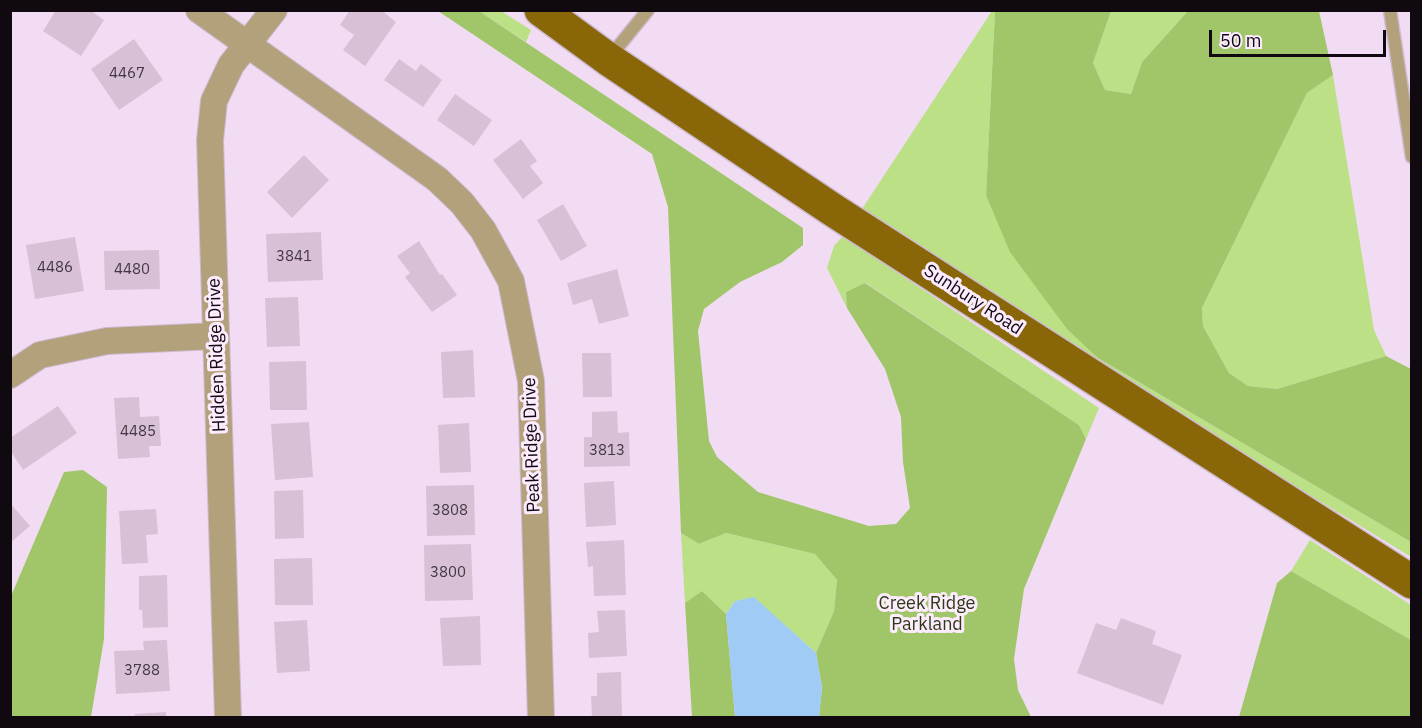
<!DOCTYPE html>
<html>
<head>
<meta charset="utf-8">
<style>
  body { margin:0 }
  #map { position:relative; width:1422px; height:728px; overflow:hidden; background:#f2dcf4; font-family:"IBM Plex Sans",sans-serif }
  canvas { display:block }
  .frame { position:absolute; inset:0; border:12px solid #100910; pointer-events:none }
  .scale { position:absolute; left:1209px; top:30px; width:177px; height:27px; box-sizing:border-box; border:3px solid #100910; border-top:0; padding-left:8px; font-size:18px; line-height:21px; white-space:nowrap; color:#100910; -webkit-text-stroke:4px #fdebfe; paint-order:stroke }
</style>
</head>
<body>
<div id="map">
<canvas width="1422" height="728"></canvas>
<div class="frame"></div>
<div class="scale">50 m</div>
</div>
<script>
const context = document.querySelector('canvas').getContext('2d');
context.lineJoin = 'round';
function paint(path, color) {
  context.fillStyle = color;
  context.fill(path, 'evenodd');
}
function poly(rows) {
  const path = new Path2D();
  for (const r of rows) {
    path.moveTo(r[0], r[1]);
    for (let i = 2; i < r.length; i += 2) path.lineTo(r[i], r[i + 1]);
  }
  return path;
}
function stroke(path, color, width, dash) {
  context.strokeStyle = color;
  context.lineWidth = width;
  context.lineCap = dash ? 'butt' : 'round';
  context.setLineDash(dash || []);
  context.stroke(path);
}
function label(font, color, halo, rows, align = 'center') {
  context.font = font + ' "IBM Plex Sans",sans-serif';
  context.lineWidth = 6;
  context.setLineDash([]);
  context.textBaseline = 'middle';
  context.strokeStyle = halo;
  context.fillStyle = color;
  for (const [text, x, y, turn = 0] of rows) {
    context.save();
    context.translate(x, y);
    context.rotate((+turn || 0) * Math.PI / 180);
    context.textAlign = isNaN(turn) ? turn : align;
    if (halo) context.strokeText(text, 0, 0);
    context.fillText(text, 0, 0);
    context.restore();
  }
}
const green = poly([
  [479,11,501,11,531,30,526,42],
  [992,11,995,11,986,195,1098,358,1411,542,1411,557,1114,375,862,209],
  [1111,11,1188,11,1142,62,1131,94,1105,90,1093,63],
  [1333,75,1374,330,1386,356,1277,389,1248,386,1229,373,1203,326,1202,308,1307,93],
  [843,236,1099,408,1086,439,1079,425,866,283,846,292,847,308,827,268,834,246],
  [681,533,699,544,726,533,815,554,837,580,834,611,816,653,754,598,735,601,726,614,702,591,685,603],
  [1310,540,1411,605,1411,640,1291,571]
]);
const forest = poly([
  [438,11,479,11,803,228,803,245,782,262,740,282,704,309,698,331,709,441,717,457,758,492,869,526,896,524,910,508,903,462,901,417,885,369,847,308,846,292,865,283,1079,425,1086,439,1024,589,1014,659,1018,690,1031,717,819,717,822,687,816,653,834,611,837,580,815,554,726,533,699,544,681,533,668,207,652,154],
  [995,11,1111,11,1093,63,1105,90,1131,94,1142,62,1188,11,1319,11,1333,75,1307,93,1202,308,1203,326,1229,373,1248,386,1277,389,1386,356,1411,369,1411,542,1098,358,1067,329,1010,252,986,195],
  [83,470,107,487,104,639,91,717,11,717,11,596,64,472],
  [1291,571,1411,640,1411,717,1239,717,1277,583],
  [702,591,726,614,735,717,692,717,685,603]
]);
const water = poly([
  [754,597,816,653,822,687,819,717,735,717,726,614,735,601]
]);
const building = poly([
  [56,10,90,10,104,20,81,56,43,31],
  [350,10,381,10,396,22,365,66,343,50,354,35,340,25],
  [134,39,163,80,119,110,91,69],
  [399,59,416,71,421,64,442,80,423,107,384,80],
  [455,94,492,120,474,146,437,120],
  [521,139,537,161,530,166,543,183,523,199,493,160],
  [304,155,329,180,292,218,267,192],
  [563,204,587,246,561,261,537,220],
  [321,232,323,280,268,282,266,234],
  [75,237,84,291,35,299,26,245],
  [419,241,440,275,442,274,457,295,432,312,405,277,410,273,397,256],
  [159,250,160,289,105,290,104,251],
  [617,269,629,316,599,324,592,299,573,305,567,283],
  [298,297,300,346,267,347,265,298],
  [473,350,475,397,443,398,441,352],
  [582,353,611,353,612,397,583,397],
  [306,361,307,410,270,410,269,362],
  [139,397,140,417,159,416,161,446,149,446,150,457,118,459,114,398],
  [58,406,77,433,23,470,10,450,10,438],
  [617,411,618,433,629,432,630,466,584,467,584,437,592,437,592,412],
  [309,422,313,477,275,480,271,424],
  [469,423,471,472,440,473,438,425],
  [614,481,616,525,586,527,584,483],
  [474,485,475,535,427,536,426,486],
  [303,490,304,538,275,539,274,491],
  [10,503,30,526,10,543],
  [156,509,158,534,146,535,148,563,122,564,119,511],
  [624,540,626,595,594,596,593,566,588,567,586,542],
  [471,544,473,600,425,601,424,545],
  [312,558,313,605,275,605,274,559],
  [167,575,168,627,143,628,142,610,139,610,139,576],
  [625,610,627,656,589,658,588,633,599,632,597,611],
  [480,616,481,665,443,666,440,618],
  [1121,618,1156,631,1152,644,1182,655,1163,705,1077,673,1096,623,1116,630],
  [307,620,310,671,277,673,274,622],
  [167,640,170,691,116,694,114,651,144,650,143,641],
  [621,672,622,718,592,718,591,696,597,696,597,673],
  [166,712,166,718,135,718,135,714]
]);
const service = poly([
  [1390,10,1412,157],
  [609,58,648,10]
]);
const minor = poly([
  [199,10,437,179,462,203,483,230,511,281,531,381,541,718],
  [10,375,40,355,107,341,216,336],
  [228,718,210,140,214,101,231,65,274,10]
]);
const primary = poly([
  [541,10,608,59,833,210,1412,582]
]);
const numberNames = [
  ["4467",127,74],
  ["3841",294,257],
  ["4486",55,268],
  ["4480",132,270],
  ["4485",138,432],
  ["3813",607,451],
  ["3808",450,511],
  ["3800",448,573],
  ["3788",142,671]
];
const streetNames = [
  ["Sunbury Road",973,300,33],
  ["Hidden Ridge Drive",217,355,-92],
  ["Peak Ridge Drive",532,445,-92]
];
const parkNames = [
  ["Creek Ridge",927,604],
  ["Parkland",927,625]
];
paint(green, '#bbe085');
paint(forest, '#a1c66a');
paint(water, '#9fcbf5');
paint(building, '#d8c0d6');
stroke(service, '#cebad0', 15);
stroke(minor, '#cebad0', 28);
stroke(primary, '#cebad0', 36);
stroke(service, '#b3a17b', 12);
stroke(minor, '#b3a17b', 26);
stroke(primary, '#896708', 33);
label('15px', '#423742', null, numberNames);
label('18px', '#100910', '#fdebfe', streetNames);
label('18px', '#2c3a14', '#fdebfe', parkNames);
</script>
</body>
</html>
